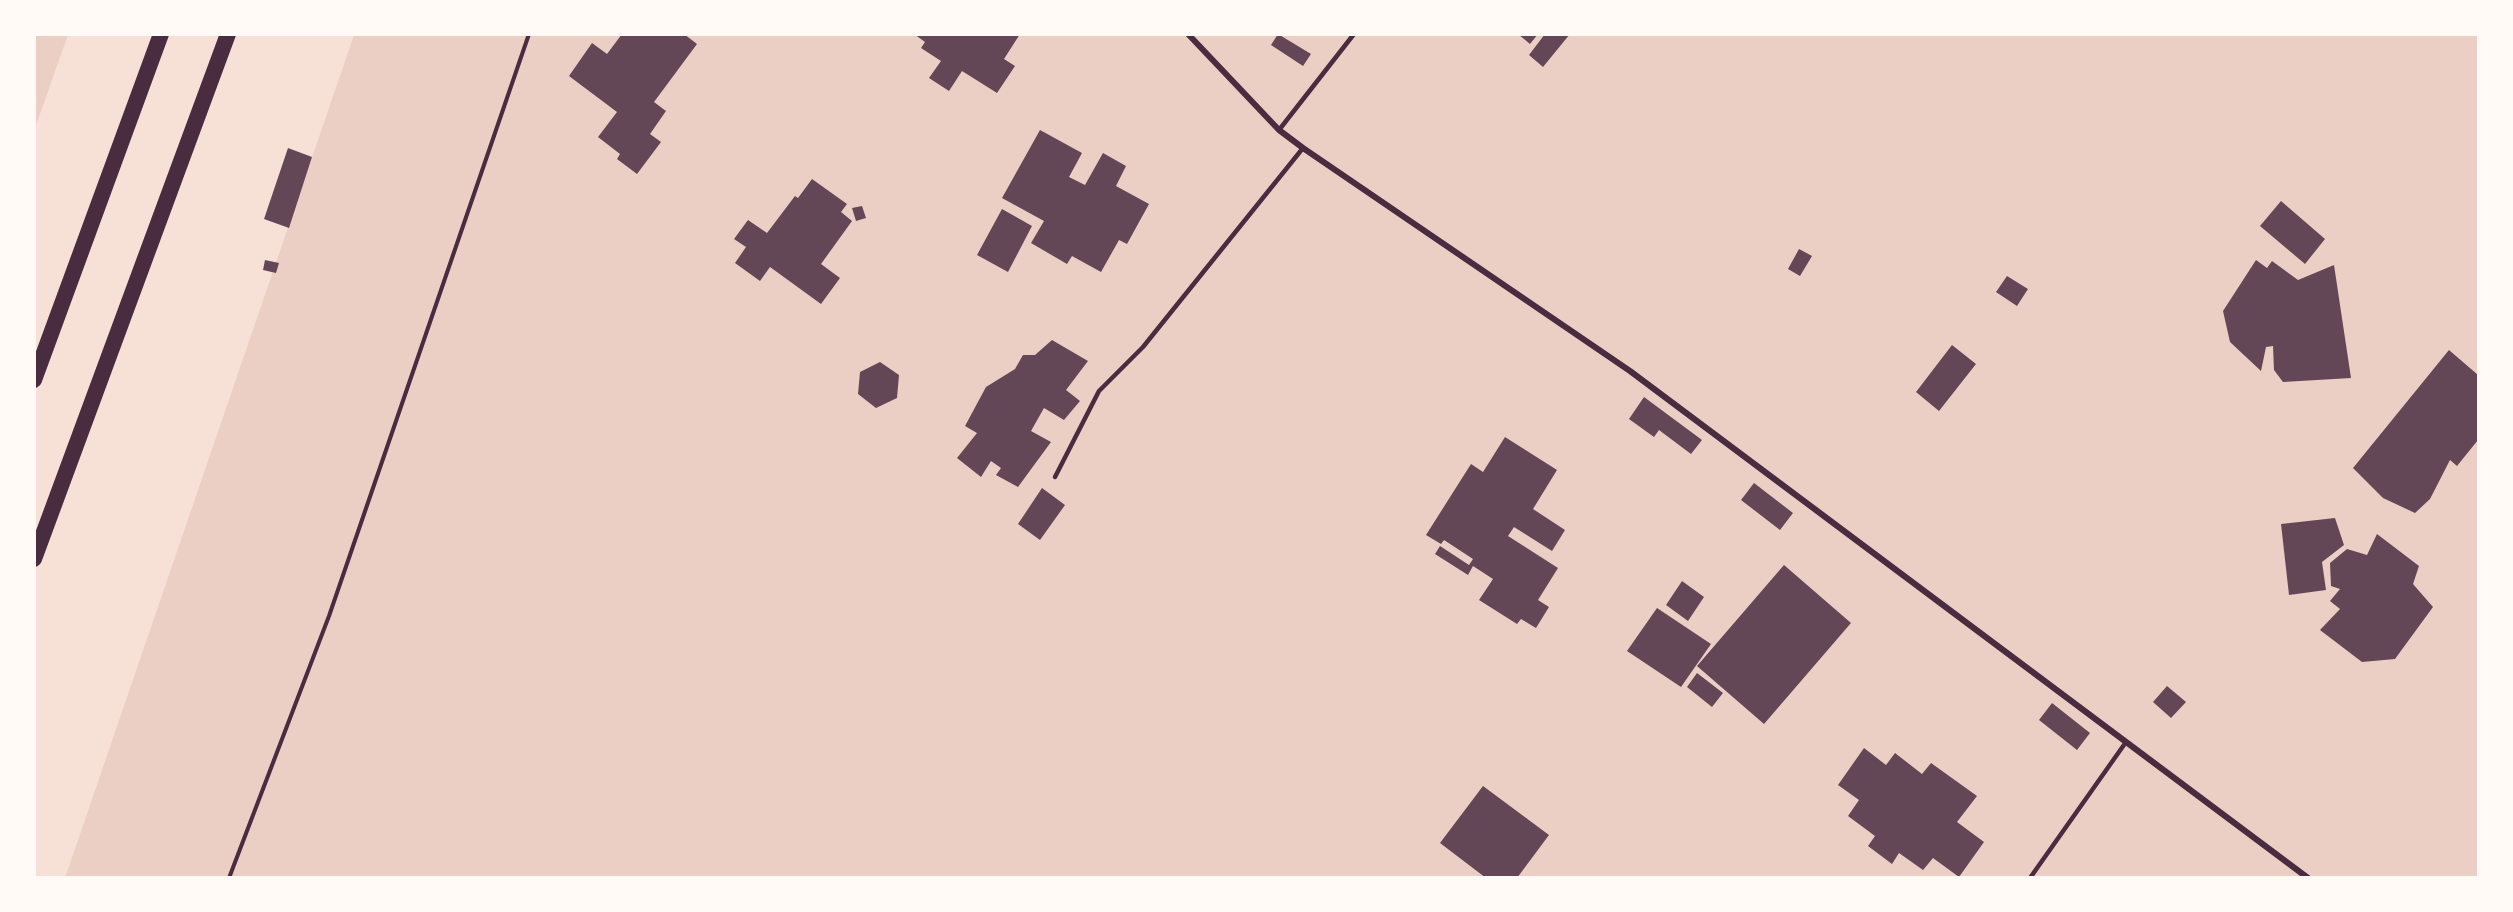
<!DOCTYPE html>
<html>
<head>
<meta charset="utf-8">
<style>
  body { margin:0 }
  #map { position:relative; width:2513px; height:912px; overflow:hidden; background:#f7e1d7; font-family:Bitter,serif }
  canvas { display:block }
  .frame { position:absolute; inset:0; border:36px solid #fffaf5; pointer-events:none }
</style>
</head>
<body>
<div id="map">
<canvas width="2513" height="912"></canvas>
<div class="frame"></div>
</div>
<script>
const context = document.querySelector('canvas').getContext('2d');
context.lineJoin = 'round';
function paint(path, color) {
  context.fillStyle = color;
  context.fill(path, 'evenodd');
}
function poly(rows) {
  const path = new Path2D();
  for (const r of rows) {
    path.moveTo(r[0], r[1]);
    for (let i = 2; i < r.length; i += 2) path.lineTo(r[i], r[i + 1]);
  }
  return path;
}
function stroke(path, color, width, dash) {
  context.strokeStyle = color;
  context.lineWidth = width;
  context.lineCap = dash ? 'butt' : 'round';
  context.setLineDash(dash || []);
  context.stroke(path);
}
const green = poly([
  [35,34,68,35,35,128,34,35],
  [354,35,2478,35,2478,877,65,878]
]);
const building = poly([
  [622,34,684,34,697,44,654,102,666,111,650,134,661,142,637,174,617,159,620,154,598,137,617,112,569,76,592,43,607,54],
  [914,34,1020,34,1004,59,1015,66,997,93,962,71,949,91,929,78,941,61,921,48,925,42],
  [1278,34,1311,54,1303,66,1271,45],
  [1518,34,1538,34,1530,44],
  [1545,34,1570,34,1543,67,1529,55],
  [1040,130,1082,153,1069,177,1085,185,1103,153,1126,166,1116,186,1149,204,1127,244,1119,240,1101,272,1072,256,1067,264,1031,243,1044,221,1002,198],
  [288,148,312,157,289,228,264,219],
  [812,179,847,204,841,212,852,221,821,264,840,278,821,304,770,267,760,281,735,263,746,247,734,239,748,220,767,233,795,196,798,198],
  [2281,201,2325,239,2305,264,2260,226],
  [862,206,866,218,856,221,852,208],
  [1002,209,1032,226,1008,272,977,255],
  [1799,249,1812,256,1800,276,1788,269],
  [265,260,279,263,276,273,263,270],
  [2256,260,2267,268,2272,261,2298,280,2334,265,2351,378,2283,382,2274,370,2273,346,2266,347,2261,371,2230,342,2223,311],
  [2007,276,2028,289,2017,306,1996,292],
  [1052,340,1088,361,1066,390,1080,401,1064,420,1044,408,1031,431,1051,442,1018,487,996,475,1001,468,991,461,981,477,957,458,977,433,965,426,986,387,1015,369,1023,355,1035,355],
  [1952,345,1976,364,1939,411,1916,392],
  [2449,350,2478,375,2478,440,2457,466,2450,460,2430,499,2415,513,2383,498,2353,468],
  [880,362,899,375,897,398,876,408,858,394,860,372],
  [1644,397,1702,440,1691,454,1659,430,1654,437,1629,419],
  [1505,437,1557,470,1533,509,1565,530,1552,551,1514,527,1508,536,1558,568,1538,600,1549,607,1536,628,1521,619,1517,624,1479,600,1493,579,1473,566,1468,575,1435,554,1440,546,1469,565,1473,559,1444,540,1441,544,1426,535,1471,464,1483,472],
  [1754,483,1793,513,1780,530,1741,500],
  [1042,488,1065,505,1040,540,1018,524],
  [2335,518,2344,545,2322,562,2326,590,2289,595,2281,524],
  [2377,534,2419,566,2413,584,2433,607,2395,659,2362,662,2320,630,2340,609,2330,601,2340,589,2331,586,2330,563,2347,549,2367,555],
  [1784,565,1851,623,1764,724,1697,666],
  [1682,581,1704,597,1688,621,1666,605],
  [1657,608,1711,644,1681,687,1627,651],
  [1697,673,1723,693,1712,707,1687,687],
  [2167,686,2186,702,2171,718,2153,702],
  [2052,703,2090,733,2077,750,2039,720],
  [1864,748,1886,765,1895,753,1922,774,1931,763,1977,796,1957,822,1984,842,1959,877,1933,858,1923,870,1899,853,1892,864,1868,846,1875,836,1848,816,1859,800,1838,785],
  [1483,786,1549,835,1517,878,1486,878,1440,843]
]);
const path = poly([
  [229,878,329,616,529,34]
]);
const service = poly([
  [1279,130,1354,34],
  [1055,477,1099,391,1143,347,1303,148],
  [2030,878,2126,742]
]);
const minor = poly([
  [1188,34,1279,130,1303,148,1630,371,2308,878]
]);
const trunk = poly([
  [34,380,161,34],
  [34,559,228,34]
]);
paint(green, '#ebcfc5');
paint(building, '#644757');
stroke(path, '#4a2c40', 4);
stroke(service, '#4a2c40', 4.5);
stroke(minor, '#4a2c40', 6);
stroke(trunk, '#4a2c40', 16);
</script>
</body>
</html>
